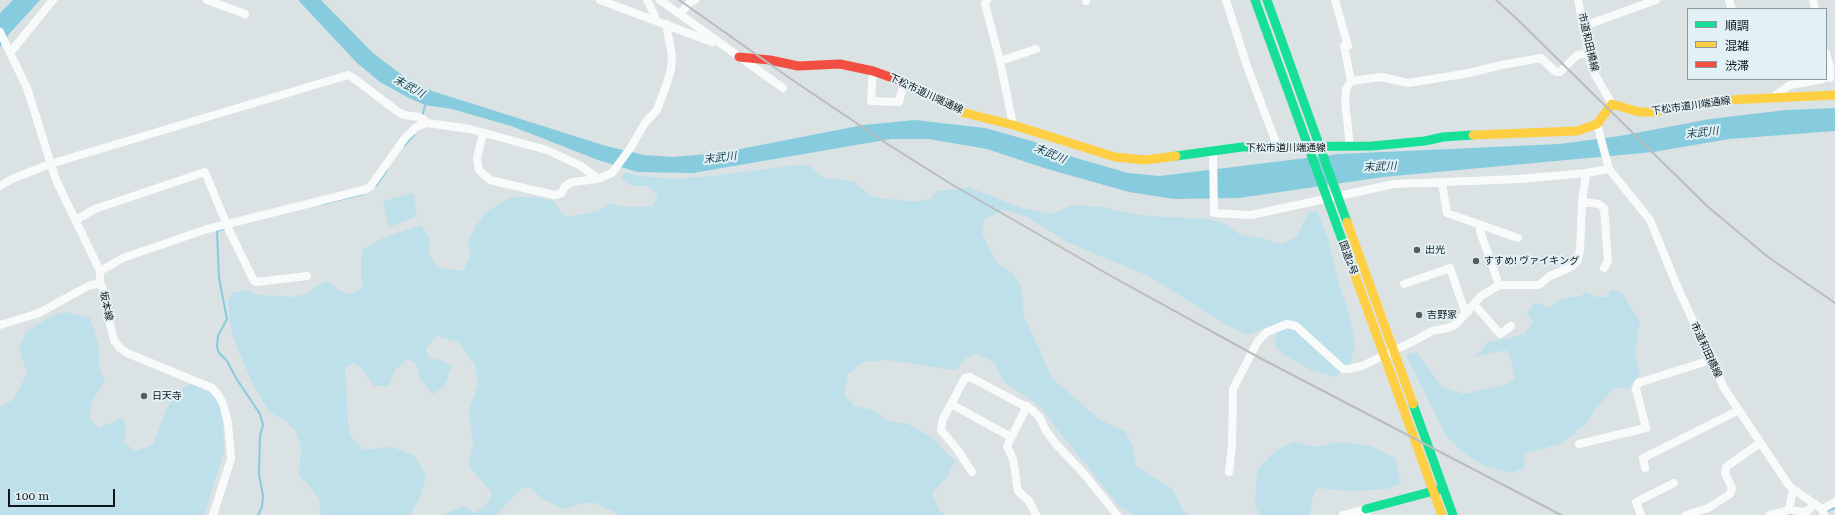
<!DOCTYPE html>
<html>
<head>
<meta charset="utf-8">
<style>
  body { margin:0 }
  #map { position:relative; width:1835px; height:515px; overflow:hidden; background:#dae2e4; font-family:"Roboto Serif","Noto Sans JP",serif }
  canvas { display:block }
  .legend { position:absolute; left:1687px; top:8px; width:140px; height:72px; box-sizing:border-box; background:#e2f1f6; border:1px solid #8e999d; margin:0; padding:5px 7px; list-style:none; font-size:12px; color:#101617 }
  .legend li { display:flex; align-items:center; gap:8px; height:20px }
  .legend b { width:20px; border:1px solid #8e999d }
  .scale { position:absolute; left:8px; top:489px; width:107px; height:18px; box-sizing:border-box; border:2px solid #101617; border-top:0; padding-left:5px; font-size:12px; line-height:14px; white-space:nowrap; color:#101617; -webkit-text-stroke:3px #e2f1f6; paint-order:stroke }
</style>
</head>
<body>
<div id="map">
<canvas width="1835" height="515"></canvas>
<ul class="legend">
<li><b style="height:5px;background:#16e098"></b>順調</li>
<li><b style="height:5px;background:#ffcf43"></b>混雑</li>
<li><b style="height:5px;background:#f24e42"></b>渋滞</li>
</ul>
<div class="scale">100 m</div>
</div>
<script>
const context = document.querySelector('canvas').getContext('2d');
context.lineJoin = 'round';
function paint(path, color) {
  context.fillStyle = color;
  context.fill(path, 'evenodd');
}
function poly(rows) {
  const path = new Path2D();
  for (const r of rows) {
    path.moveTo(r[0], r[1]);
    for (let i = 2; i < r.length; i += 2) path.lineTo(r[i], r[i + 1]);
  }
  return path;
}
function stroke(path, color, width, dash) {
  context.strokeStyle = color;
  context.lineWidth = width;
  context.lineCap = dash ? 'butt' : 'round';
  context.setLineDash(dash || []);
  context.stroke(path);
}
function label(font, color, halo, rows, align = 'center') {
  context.font = font + ' "Roboto Serif","Noto Sans JP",serif';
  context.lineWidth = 4;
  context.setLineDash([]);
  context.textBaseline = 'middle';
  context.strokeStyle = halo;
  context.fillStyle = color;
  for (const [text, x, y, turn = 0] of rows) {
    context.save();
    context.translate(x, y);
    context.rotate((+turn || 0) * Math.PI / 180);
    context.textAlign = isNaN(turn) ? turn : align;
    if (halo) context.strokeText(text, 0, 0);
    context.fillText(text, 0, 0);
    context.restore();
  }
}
const green = poly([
  [797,165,810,166,822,177,854,182,872,197,914,202,931,199,937,191,968,187,1022,208,1051,214,1072,205,1101,207,1145,216,1208,219,1225,224,1241,235,1261,238,1283,244,1297,236,1309,211,1317,212,1328,238,1337,277,1349,314,1355,345,1350,364,1335,377,1313,371,1282,354,1275,345,1277,332,1270,326,1247,335,1225,324,1149,276,1069,243,1027,217,1004,210,984,219,982,233,995,261,1013,274,1021,287,1024,316,1052,378,1100,420,1125,431,1133,447,1136,466,1173,490,1184,512,1188,515,1135,515,1120,507,1057,429,1041,407,1003,381,994,362,976,353,965,359,956,370,887,360,863,362,848,374,844,394,854,406,874,410,887,421,908,424,934,439,955,462,946,478,932,493,938,508,944,515,620,515,596,503,582,503,564,509,542,499,531,488,523,487,496,515,443,515,463,506,475,513,487,503,492,493,471,469,469,461,473,445,469,410,478,384,475,365,458,342,437,336,426,348,428,358,440,360,452,366,444,387,433,394,420,379,416,364,408,359,394,371,389,386,374,386,362,369,354,363,345,368,349,434,363,450,391,447,414,455,426,475,422,493,410,515,321,515,319,499,308,484,299,476,301,448,296,431,283,419,269,412,252,382,232,335,228,301,232,293,245,290,259,295,292,297,309,293,315,286,328,281,337,289,350,295,362,287,361,263,362,250,385,237,421,225,430,239,428,254,439,268,463,271,471,254,467,242,476,226,487,211,512,197,538,197,555,202,559,210,567,217,598,211,610,203,623,207,652,207,658,197,648,186,632,186,621,178,625,172,638,176,675,179,713,176],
  [413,193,417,216,389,227,383,201],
  [1611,289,1621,292,1640,321,1635,351,1640,374,1629,389,1615,387,1596,408,1588,421,1563,443,1524,454,1525,468,1511,473,1484,466,1460,450,1445,434,1406,355,1417,352,1442,387,1464,394,1508,384,1515,378,1510,355,1506,350,1473,357,1484,349,1486,343,1525,334,1533,321,1527,313,1535,302,1549,308,1560,299,1581,296,1585,292,1596,297,1607,297],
  [65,312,90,318,98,344,100,371,105,381,92,402,89,418,99,428,122,418,126,425,124,443,136,451,153,445,165,411,178,391,192,383,211,393,219,404,223,423,224,452,204,515,0,515,0,407,14,399,27,374,19,347,26,332,51,316],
  [1294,442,1316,447,1338,442,1371,446,1395,458,1401,483,1388,489,1353,491,1317,488,1311,501,1310,515,1261,515,1255,507,1257,470,1278,449]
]);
const water = poly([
  [13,0,40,0,9,34,0,47,0,13],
  [298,0,321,0,373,53,406,78,432,91,606,146,644,155,673,157,720,153,863,125,915,120,985,128,1035,142,1076,158,1128,173,1160,176,1339,154,1559,144,1620,136,1710,119,1786,110,1835,108,1835,131,1729,139,1653,152,1383,177,1239,198,1174,199,1129,192,1044,168,987,149,929,139,891,139,693,173,637,172,598,160,511,126,452,109,425,105,409,98,380,82,357,63]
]);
const stream = poly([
  [422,116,426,103],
  [404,146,414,135],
  [376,186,387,170],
  [322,204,363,194],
  [227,228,217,231,219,278,227,319,218,336,217,347,219,353,227,361,236,378,260,414,263,425,260,436,259,474,263,496,262,507,258,515],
  [1825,512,1835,508],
  [1789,515,1792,515]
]);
const street = poly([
  [207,0,245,14],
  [600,0,712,42],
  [647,0,655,16,655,20],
  [660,0,783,88],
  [987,0,985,4,1000,61,1013,125],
  [1226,0,1247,66,1275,140,1275,146],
  [1335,0,1348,46,1344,46,1351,81,1346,89,1345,102,1350,146],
  [1578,0,1590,62,1594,73,1612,104],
  [1729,0,1732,9],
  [1813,0,1815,9],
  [1086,1,1086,0],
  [680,14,691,1,695,0],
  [1584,26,1656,0],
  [0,32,27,88,56,180,100,271,100,283,104,291,108,316,114,340,120,348,127,353,212,388,219,396,223,404,228,423,231,459,213,515],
  [10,52,14,48,53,0],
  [1826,53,1830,67,1830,78],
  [1000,61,1036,49],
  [873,71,871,101,899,102,904,82],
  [1351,81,1382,77,1408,83,1469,73,1501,65,1541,58,1556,72,1560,72,1577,55,1588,53],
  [1773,97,1790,85,1823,79],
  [1597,124,1609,169,1650,220,1677,286,1724,388,1788,484,1793,489,1822,509,1824,515],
  [483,133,477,158,479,170,490,180,554,195,562,193,564,187,572,182,598,179],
  [1213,153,1214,213,1251,215,1394,184,1519,179,1586,173,1609,169],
  [1442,183,1447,213,1518,238],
  [0,186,12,179,50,164,348,75,352,77,397,111,404,115,419,117,424,120,427,123],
  [1582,202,1599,204,1604,208,1608,261,1604,268],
  [76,220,95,209,205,172,229,230,254,281,256,282,307,276],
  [1480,226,1480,231,1499,285],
  [100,271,123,258,207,229,367,189,370,187,405,138,416,127,427,123,470,129,547,150,581,166,598,179,612,173,631,147,645,123,657,110,667,83,671,69,672,56,666,24],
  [1404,284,1450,268,1464,309,1468,312],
  [1474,304,1500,334,1511,326],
  [0,325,39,313,88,286,100,283],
  [951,404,1011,437],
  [1027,406,1007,446,1013,459,1018,491,1029,501,1036,515],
  [1579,444,1646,428,1636,389,1638,383,1711,360],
  [1645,468,1643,458,1739,410],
  [972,472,957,449,941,430,943,419,951,404,965,378,970,377,1032,410,1040,418,1046,431,1056,444,1085,475,1117,515],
  [1229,472,1232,445,1233,389,1258,341,1267,332,1287,324,1296,326,1343,369,1349,369,1362,366,1414,341,1432,331,1448,328,1455,325,1481,296,1499,285,1539,285,1550,276,1571,267,1577,262,1580,250,1582,202,1586,173],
  [1822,509,1835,502],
  [1789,510,1793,489],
  [1343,515,1366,509,1367,515],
  [1641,515,1636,502,1674,483],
  [1686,515,1708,508,1730,494,1732,488,1725,473,1726,467,1760,443],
  [1770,515,1789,510,1806,512,1815,504]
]);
const fast = poly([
  [1255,0,1353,270],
  [1267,0,1347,222],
  [1176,156,1242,147,1372,146,1425,141,1443,137,1473,135],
  [1413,404,1453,515],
  [1366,509,1441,489]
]);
const slow = poly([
  [956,108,965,113,1013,125,1115,157,1145,160,1176,156],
  [1473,135,1577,131,1597,124,1612,104,1639,112,1655,112,1706,101,1835,95],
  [1347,222,1413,404],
  [1353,270,1442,515]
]);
const jam = poly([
  [739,57,770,60,798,66,840,64,873,71,904,82,956,108]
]);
const rail = poly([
  [679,0,791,79,889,145,951,184,1111,276,1260,358,1561,515],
  [1496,0,1518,20,1707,206,1768,257,1835,303]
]);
const markers = [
  [1417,250,4,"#575d5f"],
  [1476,261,4,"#575d5f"],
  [1419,315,4,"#575d5f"],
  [144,396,4,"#575d5f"]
];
const streetNames = [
  ["市道和田橋線",1588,42,77],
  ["下松市道川端通線",926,94,25],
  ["下松市道川端通線",1691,106,-8],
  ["下松市道川端通線",1286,148],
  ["国道2号",1348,258,70],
  ["坂本線",106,306,78],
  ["市道和田橋線",1706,350,65]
];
const poiNames = [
  ["出光",1425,250],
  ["すすめ! ヴァイキング",1484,261],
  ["吉野家",1427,315],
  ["日天寺",152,396]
];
const waterNames = [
  ["末武川",409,87,29],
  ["末武川",1702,133,-6],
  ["末武川",1050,154,23],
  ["末武川",720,158,-6],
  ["末武川",1380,167,-2]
];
paint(green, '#bde0eb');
paint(water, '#87cbde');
stroke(stream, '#87cbde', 2);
stroke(street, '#f9fbfb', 8);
stroke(fast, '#16e098', 9);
stroke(slow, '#ffcf43', 9);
stroke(jam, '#f24e42', 9);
stroke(rail, '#babdbd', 2);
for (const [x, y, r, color] of markers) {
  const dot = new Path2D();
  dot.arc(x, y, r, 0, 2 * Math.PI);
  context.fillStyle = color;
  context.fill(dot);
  stroke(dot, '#e2f1f6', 1.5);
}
label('10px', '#101617', '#e2f1f6', streetNames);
label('10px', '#101617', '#e2f1f6', poiNames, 'left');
label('italic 11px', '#133d49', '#e2f1f6', waterNames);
</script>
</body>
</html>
